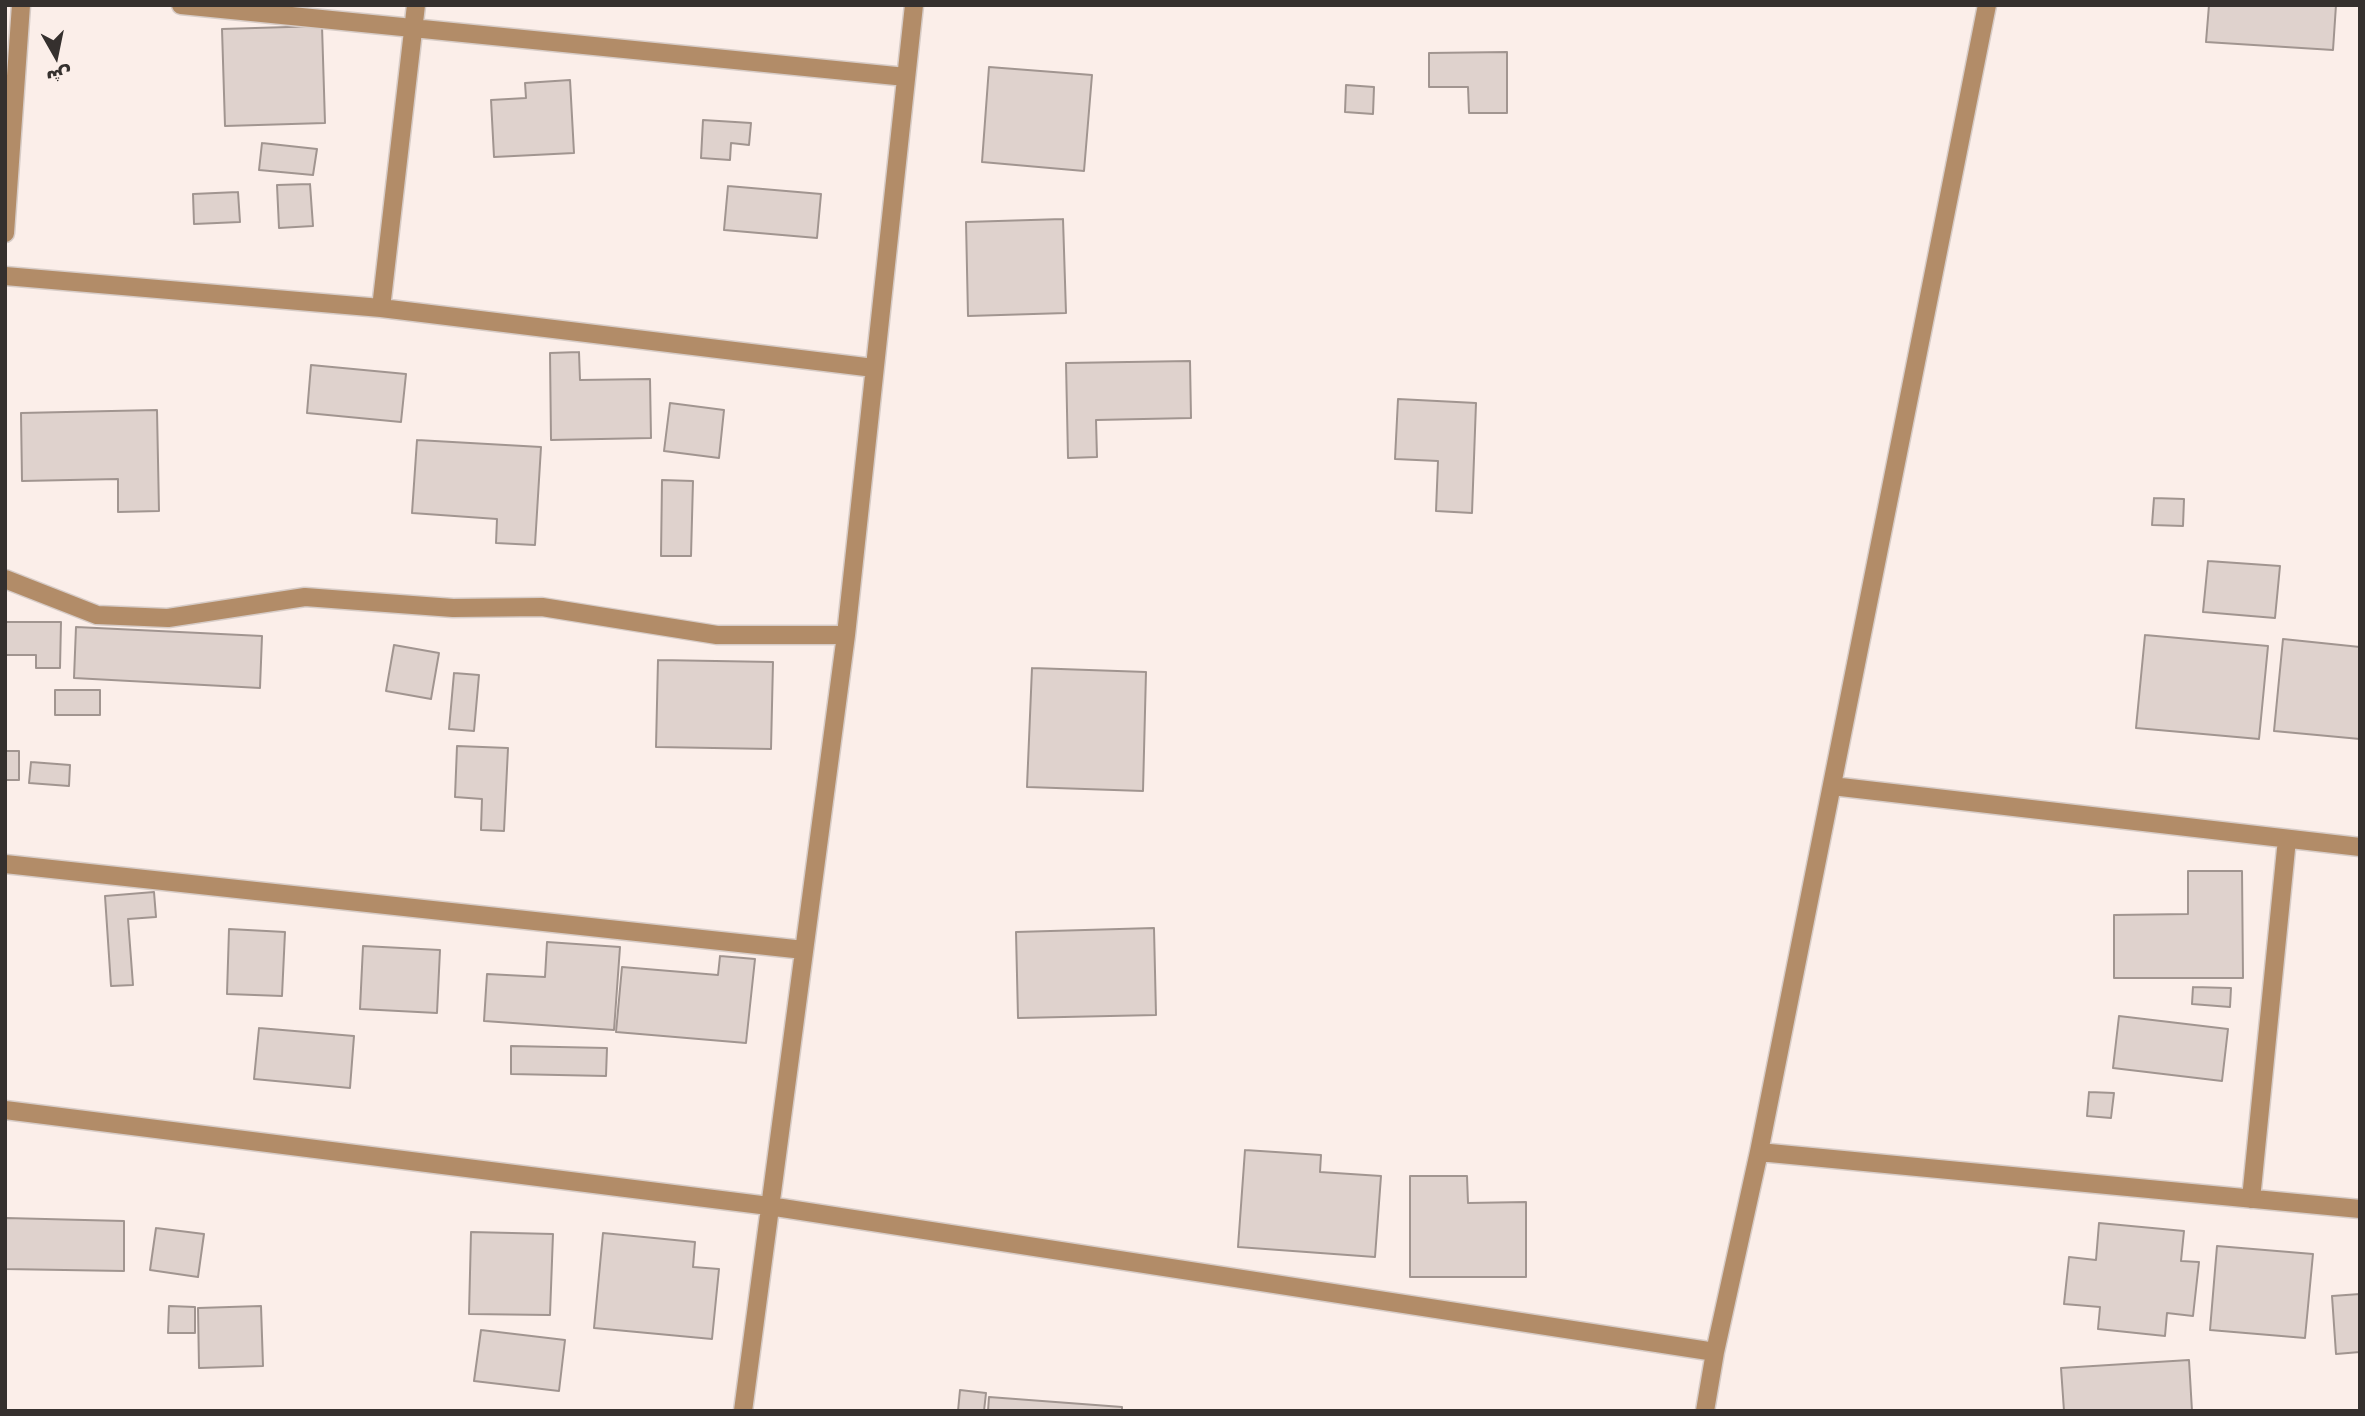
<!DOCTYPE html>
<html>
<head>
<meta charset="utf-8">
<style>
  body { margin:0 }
  #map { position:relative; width:2365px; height:1416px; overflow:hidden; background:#fbeee9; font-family:"DejaVu Sans","Noto Naskh Arabic",sans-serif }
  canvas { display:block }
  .frame { position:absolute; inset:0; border:7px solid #35302e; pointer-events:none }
  .north { position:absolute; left:21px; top:21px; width:70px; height:70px; -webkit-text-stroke:5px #fbeee9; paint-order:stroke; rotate:171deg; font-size:19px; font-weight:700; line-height:28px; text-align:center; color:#35302e }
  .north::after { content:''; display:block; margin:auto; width:24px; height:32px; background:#35302e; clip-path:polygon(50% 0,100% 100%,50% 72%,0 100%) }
</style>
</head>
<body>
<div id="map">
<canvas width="2365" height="1416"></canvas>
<div class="frame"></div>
<div class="north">ش</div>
</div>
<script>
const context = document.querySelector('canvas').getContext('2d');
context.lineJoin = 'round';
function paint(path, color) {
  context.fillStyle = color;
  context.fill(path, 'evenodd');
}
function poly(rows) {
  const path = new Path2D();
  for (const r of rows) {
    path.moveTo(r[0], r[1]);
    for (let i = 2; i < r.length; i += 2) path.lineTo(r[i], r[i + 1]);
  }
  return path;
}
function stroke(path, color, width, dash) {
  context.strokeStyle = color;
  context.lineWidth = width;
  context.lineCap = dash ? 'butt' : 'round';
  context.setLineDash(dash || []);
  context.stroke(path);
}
const building = poly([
  [2209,5,2336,5,2333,50,2206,42,2209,5],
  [322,26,325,123,225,126,222,29,322,26],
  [1507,52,1507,113,1469,113,1468,87,1429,87,1429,53,1507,52],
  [989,67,1092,75,1084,171,982,162,989,67],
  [570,80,574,153,494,157,491,100,526,98,525,83,570,80],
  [1346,85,1374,87,1373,114,1345,112,1346,85],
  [703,120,751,123,749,145,731,143,730,160,701,158,703,120],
  [262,143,317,149,313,175,259,170,262,143],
  [310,184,313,226,279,228,277,185,310,184],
  [728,186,821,194,817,238,724,230,728,186],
  [238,192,240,222,194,224,193,194,238,192],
  [1063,219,1066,313,968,316,966,222,1063,219],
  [579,352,580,380,650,379,651,438,551,440,550,353,579,352],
  [1190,361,1191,418,1096,420,1097,457,1068,458,1066,363,1190,361],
  [311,365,406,374,401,422,307,413,311,365],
  [1398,399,1476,403,1472,513,1436,511,1438,461,1395,459,1398,399],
  [670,403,724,410,719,458,664,451,670,403],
  [157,410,159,511,118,512,118,479,22,481,21,413,157,410],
  [417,440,541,447,535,545,496,543,497,519,412,513,417,440],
  [662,480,693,481,691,556,661,556,662,480],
  [2154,498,2184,499,2183,526,2152,525,2154,498],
  [2208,561,2280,566,2275,618,2203,612,2208,561],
  [5,622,61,622,60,668,36,668,36,655,5,655,5,622],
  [76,627,262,636,260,688,74,678,76,627],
  [2145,635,2268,646,2259,739,2136,728,2145,635],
  [2283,639,2360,647,2360,739,2274,731,2283,639],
  [394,645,439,653,431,699,386,691,394,645],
  [658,660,773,662,771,749,656,747,658,660],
  [1032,668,1146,672,1143,791,1027,787,1032,668],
  [454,673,479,675,474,731,449,729,454,673],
  [55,690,100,690,100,715,55,715,55,690],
  [457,746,508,748,504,831,481,830,482,799,455,797,457,746],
  [5,751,19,751,19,780,5,780,5,751],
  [31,762,70,765,69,786,29,783,31,762],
  [2188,871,2242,871,2243,978,2114,978,2114,915,2188,914,2188,871],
  [154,892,156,917,128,919,133,985,111,986,105,896,154,892],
  [1154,928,1156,1015,1018,1018,1016,932,1154,928],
  [229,929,285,932,282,996,227,994,229,929],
  [547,942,620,947,614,1030,484,1021,487,974,545,977,547,942],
  [363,946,440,950,437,1013,360,1009,363,946],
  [720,956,755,959,746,1043,616,1032,622,967,718,975,720,956],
  [2193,987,2231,988,2230,1007,2192,1004,2193,987],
  [2119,1016,2228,1029,2222,1081,2113,1068,2119,1016],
  [259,1028,354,1036,350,1088,254,1079,259,1028],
  [511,1046,607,1048,606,1076,511,1074,511,1046],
  [2089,1092,2114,1093,2111,1118,2087,1116,2089,1092],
  [1245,1150,1321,1155,1320,1172,1381,1176,1375,1257,1238,1247,1245,1150],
  [1410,1176,1467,1176,1468,1203,1526,1202,1526,1277,1410,1277,1410,1176],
  [6,1218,124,1221,124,1271,5,1269,6,1218],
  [2099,1223,2184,1231,2181,1261,2199,1262,2193,1316,2167,1313,2165,1336,2098,1329,2100,1307,2064,1304,2069,1257,2096,1260,2099,1223],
  [156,1228,204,1234,198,1277,150,1270,156,1228],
  [471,1232,553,1234,550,1315,469,1314,471,1232],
  [603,1233,695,1242,693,1267,719,1269,712,1339,594,1328,603,1233],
  [2217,1246,2313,1254,2305,1338,2210,1330,2217,1246],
  [2360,1294,2360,1352,2336,1354,2332,1296,2360,1294],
  [169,1306,195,1307,195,1333,168,1333,169,1306],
  [261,1306,263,1366,199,1368,198,1308,261,1306],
  [481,1330,565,1340,559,1391,474,1381,481,1330],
  [2189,1360,2192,1411,2064,1411,2061,1368,2189,1360],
  [960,1390,986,1393,984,1411,958,1411,960,1390],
  [989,1397,1122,1407,1122,1411,988,1411,989,1397]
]);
const minor = poly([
  [181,5,906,77],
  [5,233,21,5],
  [5,276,381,308,874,368],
  [381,308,416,5],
  [5,579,97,615,168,618,305,597,453,608,542,607,717,635,846,635],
  [1832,786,2360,847],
  [5,864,804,950],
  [5,1110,769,1206,1715,1352],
  [1759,1152,2360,1209],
  [2251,1199,2287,839],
  [743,1411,846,635,914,5],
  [1705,1411,1715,1352,1759,1152,1987,5]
]);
paint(building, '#dfd2cd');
stroke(building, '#a19590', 2);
stroke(minor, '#d7ccc7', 21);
stroke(minor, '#b28c68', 18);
</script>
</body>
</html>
